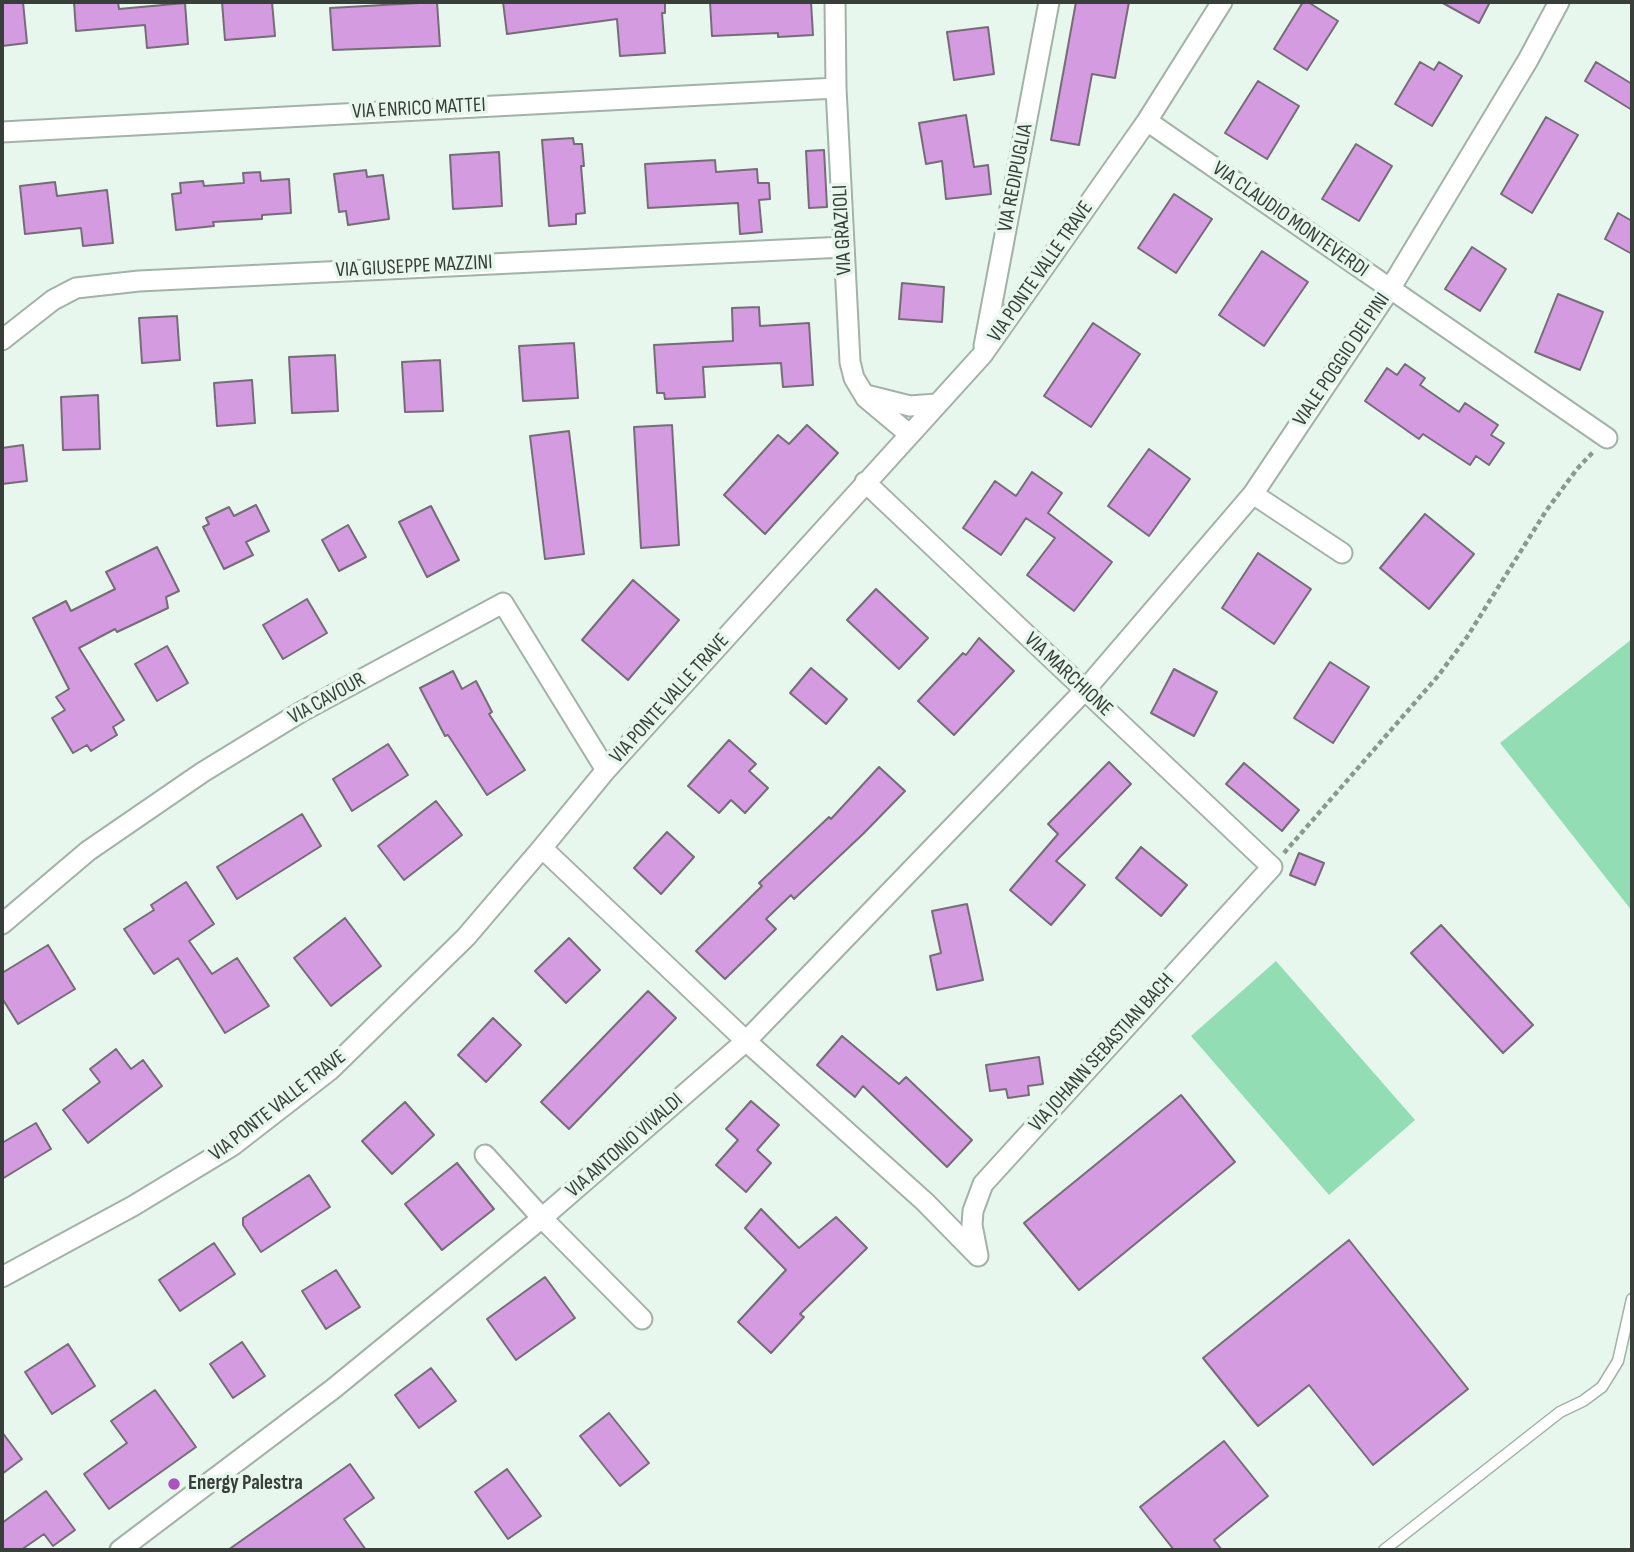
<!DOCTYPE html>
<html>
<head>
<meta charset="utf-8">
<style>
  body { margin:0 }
  #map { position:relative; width:1634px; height:1552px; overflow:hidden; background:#e7f7ed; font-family:"Sofia Sans Condensed",sans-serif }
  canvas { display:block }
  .frame { position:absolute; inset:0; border:4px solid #383e3a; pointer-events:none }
</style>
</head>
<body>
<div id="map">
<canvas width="1634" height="1552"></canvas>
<div class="frame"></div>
</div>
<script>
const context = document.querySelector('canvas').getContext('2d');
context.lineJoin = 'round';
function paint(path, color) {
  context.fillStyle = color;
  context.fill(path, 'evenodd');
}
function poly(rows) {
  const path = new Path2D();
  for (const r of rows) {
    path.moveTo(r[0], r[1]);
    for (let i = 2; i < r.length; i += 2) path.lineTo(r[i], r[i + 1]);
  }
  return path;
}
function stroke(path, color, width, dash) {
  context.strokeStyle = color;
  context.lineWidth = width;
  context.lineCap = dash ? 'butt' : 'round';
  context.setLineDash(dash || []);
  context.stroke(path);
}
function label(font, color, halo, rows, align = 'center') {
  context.font = font + ' "Sofia Sans Condensed",sans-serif';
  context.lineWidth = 7;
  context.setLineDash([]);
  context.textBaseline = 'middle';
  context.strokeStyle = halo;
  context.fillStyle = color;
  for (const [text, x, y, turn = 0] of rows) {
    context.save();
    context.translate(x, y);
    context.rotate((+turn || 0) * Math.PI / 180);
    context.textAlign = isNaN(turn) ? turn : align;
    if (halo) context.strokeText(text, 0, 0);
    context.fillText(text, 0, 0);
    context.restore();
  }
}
const green = poly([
  [1632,639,1632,911,1500,743],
  [1276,961,1415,1120,1329,1195,1191,1036]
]);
const building = poly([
  [2,2,23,2,27,43,2,46,2,2],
  [74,2,118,2,119,9,185,3,188,44,147,48,145,25,76,31,74,2],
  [222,2,272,2,275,36,225,40,222,2],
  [437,2,440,46,333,50,330,8,437,2],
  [503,2,665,2,665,13,662,13,665,53,620,56,617,19,507,34,503,2],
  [710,2,811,2,813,35,778,37,778,33,712,36,710,2],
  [1076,2,1129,2,1115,78,1092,74,1079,145,1051,140,1076,2],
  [1303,2,1308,2,1338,21,1307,70,1274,49,1303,2],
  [1441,2,1490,2,1479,23,1441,2],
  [988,27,994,74,954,80,947,32,988,27],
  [1420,62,1434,70,1439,62,1462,76,1432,126,1395,104,1420,62],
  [1596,62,1632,84,1632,110,1585,81,1596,62],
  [1258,81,1299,106,1267,159,1225,133,1258,81],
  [966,115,974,167,988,165,991,194,946,199,942,161,926,164,919,123,966,115],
  [1546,117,1578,135,1532,213,1501,194,1546,117],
  [573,138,574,144,582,144,584,166,581,166,585,213,576,214,576,224,549,226,542,140,573,138],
  [1356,144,1392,166,1359,221,1322,199,1356,144],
  [824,150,827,207,809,208,806,151,824,150],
  [499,152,502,206,453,209,450,155,499,152],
  [715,160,716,172,757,169,758,183,769,183,770,199,759,200,762,232,740,234,738,203,648,208,645,164,715,160],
  [366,170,367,177,383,175,389,219,348,225,346,211,339,212,334,174,366,170],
  [260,172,261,181,289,179,291,213,262,215,262,219,213,222,214,226,176,230,172,194,181,193,180,183,203,181,204,186,244,183,243,173,260,172],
  [55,182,57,196,107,190,113,243,83,246,81,228,25,234,20,186,55,182],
  [1174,194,1212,219,1176,273,1138,248,1174,194],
  [1618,213,1632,221,1632,254,1605,239,1618,213],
  [1472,247,1506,269,1480,311,1445,289,1472,247],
  [1262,251,1308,282,1264,346,1219,315,1262,251],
  [902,283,944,287,942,322,899,319,902,283],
  [1558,294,1603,312,1580,370,1535,352,1558,294],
  [759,307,760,326,809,323,813,385,783,387,781,363,703,367,705,397,665,399,664,393,657,393,654,345,733,341,732,308,759,307],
  [177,316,180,360,142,363,139,318,177,316],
  [1093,323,1140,354,1091,427,1044,396,1093,323],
  [574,343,578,398,523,401,519,346,574,343],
  [335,355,338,411,292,413,289,357,335,355],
  [440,360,443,411,405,412,402,362,440,360],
  [1405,364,1425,378,1420,385,1459,412,1465,403,1498,425,1491,435,1504,443,1489,465,1476,456,1470,465,1423,434,1419,439,1365,401,1387,368,1397,375,1405,364],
  [252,380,255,423,217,426,214,383,252,380],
  [98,395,100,449,63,450,61,397,98,395],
  [672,425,679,545,641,548,634,427,672,425],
  [807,425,838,453,765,534,724,495,778,435,789,444,807,425],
  [569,431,584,554,545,559,530,436,569,431],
  [23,445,27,481,2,484,2,448,23,445],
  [1149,449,1190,479,1149,536,1108,506,1149,449],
  [1032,472,1062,493,1048,513,1112,562,1074,611,1027,575,1055,538,1026,518,1001,555,963,528,995,481,1016,496,1032,472],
  [256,505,269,531,246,542,253,555,224,569,203,527,209,524,206,518,229,507,234,516,256,505],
  [431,506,459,560,427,577,399,522,431,506],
  [1425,514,1474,554,1429,609,1380,568,1425,514],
  [348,525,366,557,339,571,322,540,348,525],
  [157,547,179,591,166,597,168,608,117,632,115,629,79,648,124,720,113,727,117,735,91,751,87,745,73,753,52,718,65,710,56,697,69,689,33,618,66,601,71,611,115,589,106,572,157,547],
  [1258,553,1311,589,1274,644,1222,608,1258,553],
  [633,580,679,620,628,680,582,640,633,580],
  [876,589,928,638,899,669,847,620,876,589],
  [307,599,327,633,283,659,263,625,307,599],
  [979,638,1014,671,954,735,918,701,963,653,966,655,979,638],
  [167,646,188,683,157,701,135,664,167,646],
  [1330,662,1369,687,1333,743,1294,718,1330,662],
  [811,668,847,699,826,724,790,693,811,668],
  [1174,669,1217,692,1194,736,1151,713,1174,669],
  [453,671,462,689,476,681,492,712,489,714,525,770,487,795,448,735,445,736,420,688,453,671],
  [729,740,756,764,749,771,768,788,745,813,731,800,719,813,688,786,729,740],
  [388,744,408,775,352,811,333,779,388,744],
  [1109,762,1131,784,1056,861,1085,885,1051,925,1010,890,1058,834,1048,824,1109,762],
  [1244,763,1299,810,1282,831,1226,784,1244,763],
  [879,767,905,791,863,834,794,899,791,895,766,919,776,929,725,979,696,951,762,886,759,883,829,817,831,819,879,767],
  [436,801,462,835,404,880,378,846,436,801],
  [302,814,321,846,237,899,217,867,302,814],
  [667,832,694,857,661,894,634,868,667,832],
  [1141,847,1187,885,1161,916,1116,878,1141,847],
  [1299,853,1324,863,1315,885,1290,875,1299,853],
  [186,882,214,924,189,941,212,974,237,958,269,1006,225,1033,178,958,154,974,124,929,154,910,151,905,186,882],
  [967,904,983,980,937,990,930,956,941,953,932,911,967,904],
  [345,918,381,966,331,1006,294,958,345,918],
  [1441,925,1533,1025,1503,1053,1411,953,1441,925],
  [569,938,600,970,566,1003,535,971,569,938],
  [48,945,75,989,18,1024,2,998,2,973,48,945],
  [648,991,676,1018,569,1129,541,1102,648,991],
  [493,1018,521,1045,486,1082,458,1055,493,1018],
  [842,1036,899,1084,906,1077,972,1140,947,1167,863,1086,855,1097,817,1065,842,1036],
  [116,1049,131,1069,143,1060,162,1086,88,1143,63,1110,100,1082,90,1069,116,1049],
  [1039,1057,1043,1084,1028,1086,1029,1095,1008,1098,1006,1089,990,1091,986,1065,1039,1057],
  [1181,1095,1235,1162,1079,1290,1024,1223,1181,1095],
  [751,1101,779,1125,757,1150,771,1163,746,1192,716,1165,738,1140,726,1129,751,1101],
  [405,1102,434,1135,392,1174,362,1141,405,1102],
  [36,1123,51,1149,2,1179,2,1143,36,1123],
  [457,1163,494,1209,442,1250,405,1204,457,1163],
  [309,1175,330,1207,261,1252,243,1225,243,1218,309,1175],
  [761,1209,799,1248,836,1217,867,1248,800,1314,804,1317,771,1353,738,1322,786,1270,745,1228,761,1209],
  [1349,1240,1468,1389,1373,1465,1309,1385,1258,1426,1203,1358,1349,1240],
  [214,1243,235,1274,180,1311,159,1280,214,1243],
  [336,1270,360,1307,326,1329,302,1291,336,1270],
  [545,1277,575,1318,516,1360,487,1319,545,1277],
  [242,1342,265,1376,233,1398,210,1364,242,1342],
  [68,1344,95,1386,52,1414,25,1372,68,1344],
  [431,1368,456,1401,419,1428,395,1395,431,1368],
  [155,1390,196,1447,109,1509,84,1474,127,1443,111,1421,155,1390],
  [609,1413,649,1463,620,1486,580,1436,609,1413],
  [2,1432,22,1459,2,1474,2,1432],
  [1224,1441,1268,1496,1214,1540,1222,1550,1174,1550,1140,1507,1224,1441],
  [350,1464,374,1498,344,1519,366,1550,228,1550,350,1464],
  [507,1469,541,1516,508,1539,475,1492,507,1469],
  [46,1491,75,1530,53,1546,44,1534,21,1550,2,1550,2,1523,46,1491]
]);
const path = poly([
  [1284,853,1438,676,1467,637,1546,511,1577,469,1594,451]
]);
const service = poly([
  [1384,1550,1560,1412,1583,1401,1602,1387,1618,1361,1632,1299]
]);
const minor = poly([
  [835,2,836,88,850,362,854,378,866,398,909,434],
  [1147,121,1607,438],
  [2,132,836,88],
  [2,340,53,300,76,288,139,281,844,247],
  [984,346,1049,2],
  [866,395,910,406,936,404],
  [865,482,1272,867,983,1184,973,1211,972,1225,978,1256],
  [1253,494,1342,553],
  [542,848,746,1041,925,1202,978,1256],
  [2,924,88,851,203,772,301,712,503,603,606,770],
  [485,1155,542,1218,642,1319],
  [2,1277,133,1206,232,1146,330,1070,466,937,542,848,606,770,983,354,1147,121,1222,2],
  [120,1550,333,1389,542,1218,746,1041,1085,690,1253,494,1390,289,1528,60,1559,2]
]);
const markers = [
  [174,1484,7,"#aa52be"]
];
const streetNames = [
  ["VIA ENRICO MATTEI",419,109,-3],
  ["VIA REDIPUGLIA",1016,178,-79],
  ["VIA CLAUDIO MONTEVERDI",1290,220,35],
  ["VIA GRAZIOLI",843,230,-93],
  ["VIA GIUSEPPE MAZZINI",414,267,-3],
  ["VIA PONTE VALLE TRAVE",1041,272,-55],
  ["VIALE POGGIO DEI PINI",1342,360,-56],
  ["VIA MARCHIONE",1068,675,43],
  ["VIA CAVOUR",327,699,-29],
  ["VIA PONTE VALLE TRAVE",670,699,-48],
  ["VIA JOHANN SEBASTIAN BACH",1102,1053,-48],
  ["VIA PONTE VALLE TRAVE",278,1106,-38],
  ["VIA ANTONIO VIVALDI",625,1146,-41]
];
const poiNames = [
  ["Energy Palestra",188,1484]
];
paint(green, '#92ddb4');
paint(building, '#d49be1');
stroke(building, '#766c78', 2);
stroke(service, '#a3b2a8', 13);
stroke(minor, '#a3b2a8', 23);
stroke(path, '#8c9790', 4.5, [5, 3.5]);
stroke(service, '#fff', 10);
stroke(minor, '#fff', 19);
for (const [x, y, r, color] of markers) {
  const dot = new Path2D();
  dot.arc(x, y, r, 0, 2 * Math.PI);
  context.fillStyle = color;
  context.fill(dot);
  stroke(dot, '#e7f7ed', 2.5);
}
label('21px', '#383e3a', '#e7f7ed', streetNames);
label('bold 21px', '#383e3a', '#e7f7ed', poiNames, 'left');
</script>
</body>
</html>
